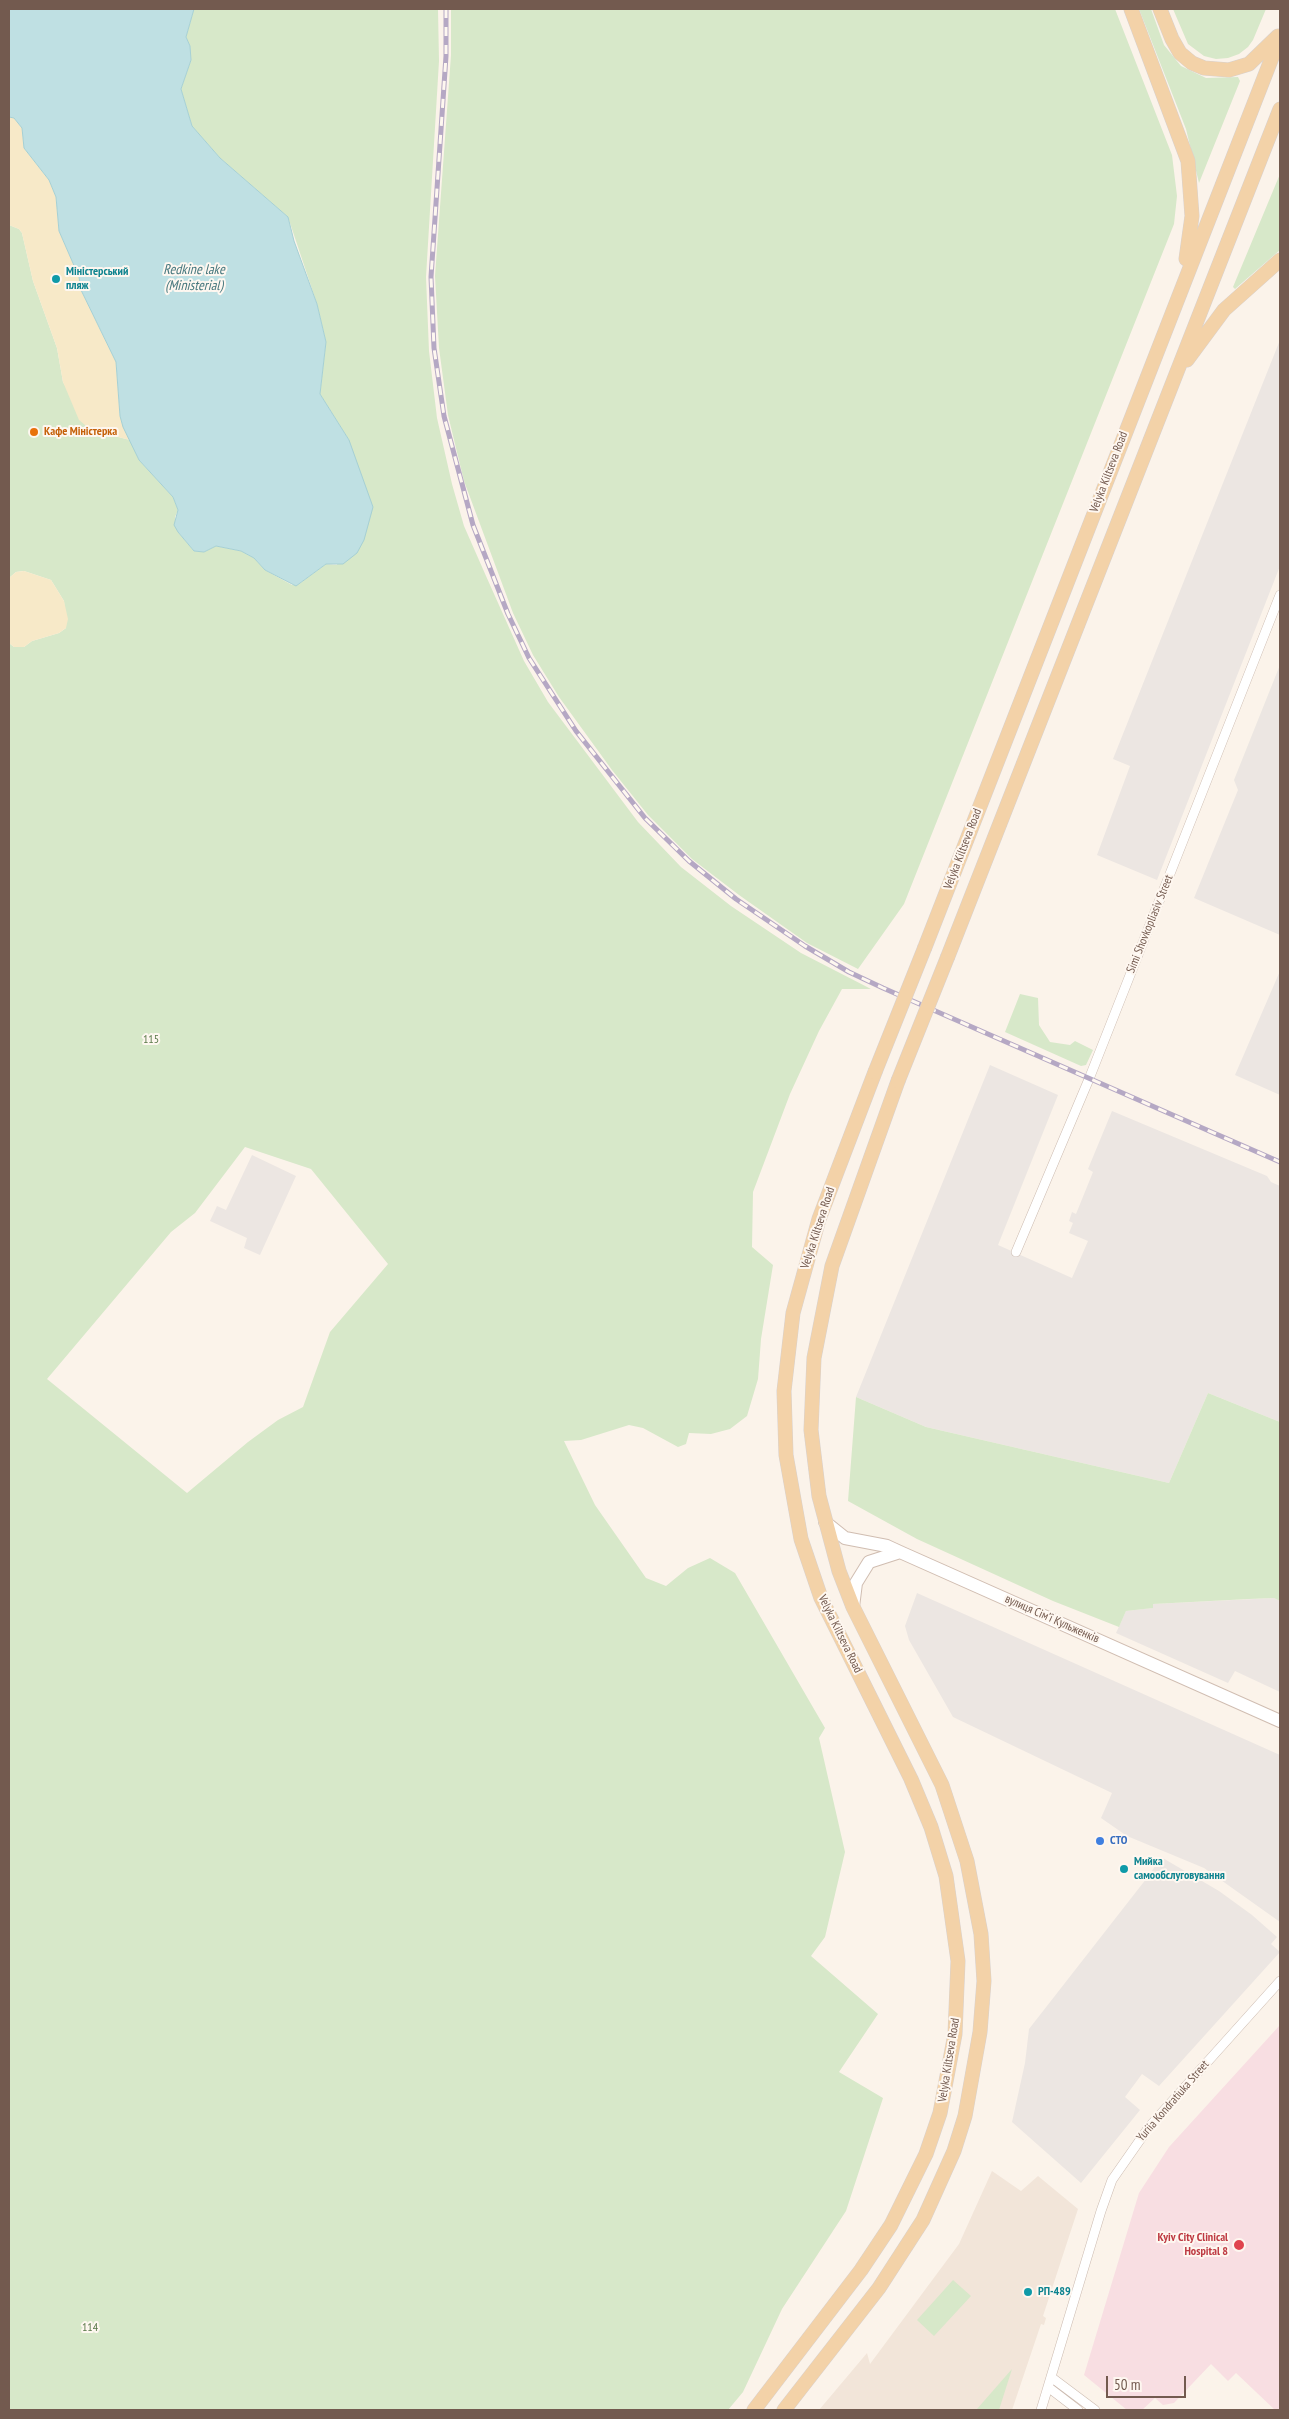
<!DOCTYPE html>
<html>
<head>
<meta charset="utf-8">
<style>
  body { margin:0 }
  #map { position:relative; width:1289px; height:2419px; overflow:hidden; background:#fbf3ea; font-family:"PT Sans Narrow",sans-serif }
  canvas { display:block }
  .frame { position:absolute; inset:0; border:10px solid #735a4f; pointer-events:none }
  .scale { position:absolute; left:1106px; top:2376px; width:80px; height:22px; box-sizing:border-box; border:2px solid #735a4f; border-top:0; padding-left:6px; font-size:15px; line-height:18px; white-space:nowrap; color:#735a4f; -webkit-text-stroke:4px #fef7f0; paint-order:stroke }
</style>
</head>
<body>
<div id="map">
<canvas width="1289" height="2419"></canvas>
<div class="frame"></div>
<div class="scale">50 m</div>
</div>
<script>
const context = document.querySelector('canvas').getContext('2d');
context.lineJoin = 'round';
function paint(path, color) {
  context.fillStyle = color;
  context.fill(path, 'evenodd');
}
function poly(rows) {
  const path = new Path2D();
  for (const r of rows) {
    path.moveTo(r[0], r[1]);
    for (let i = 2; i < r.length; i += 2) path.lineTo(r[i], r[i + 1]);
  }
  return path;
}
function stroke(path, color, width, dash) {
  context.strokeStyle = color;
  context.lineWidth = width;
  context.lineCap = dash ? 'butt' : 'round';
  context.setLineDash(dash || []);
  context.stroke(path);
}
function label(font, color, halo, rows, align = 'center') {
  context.font = font + ' "PT Sans Narrow",sans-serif';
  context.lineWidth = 4;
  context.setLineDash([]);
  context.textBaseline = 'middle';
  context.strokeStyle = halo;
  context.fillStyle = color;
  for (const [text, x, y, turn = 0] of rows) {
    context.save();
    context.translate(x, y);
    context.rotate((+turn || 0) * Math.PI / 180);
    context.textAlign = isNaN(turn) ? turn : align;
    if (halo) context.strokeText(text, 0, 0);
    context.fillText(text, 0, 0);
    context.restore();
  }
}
const residential = poly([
  [992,2171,1021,2191,1038,2176,1078,2209,1043,2316,1046,2318,1044,2325,1041,2324,1012,2410,819,2410,867,2353,870,2364,959,2244]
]);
const industrial = poly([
  [1280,340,1280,566,1157,880,1097,855,1130,766,1113,759],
  [1280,665,1280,935,1194,898,1238,790,1234,780],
  [1280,971,1280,1095,1235,1075],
  [990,1065,1058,1095,998,1245,1072,1278,1088,1241,1069,1233,1073,1223,1069,1221,1072,1212,1076,1214,1093,1172,1088,1169,1112,1111,1267,1176,1271,1182,1280,1186,1280,1422,1208,1393,1169,1483,926,1427,856,1397],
  [252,1155,296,1176,260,1255,244,1248,247,1238,210,1221,217,1206,226,1210],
  [917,1593,1280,1755,1280,1922,1204,1868,1127,1836,1101,1818,1112,1793,953,1717,909,1640,905,1626],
  [1274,1598,1280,1601,1280,1692,1235,1671,1228,1683,1116,1633,1126,1611,1152,1608,1152,1604],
  [1161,1857,1219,1891,1252,1915,1277,1937,1271,1944,1280,1952,1159,2086,1142,2074,1125,2097,1140,2110,1081,2183,1012,2122,1025,2063,1029,2029,1150,1874]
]);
const medical = poly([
  [1280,2025,1280,2410,1275,2410,1236,2373,1228,2381,1211,2364,1174,2403,1163,2405,1155,2398,1142,2410,1127,2410,1084,2375,1139,2193,1169,2147]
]);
const green = poly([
  [194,9,438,9,439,61,426,277,429,351,437,418,452,484,464,526,486,576,524,661,548,702,638,822,681,867,731,906,801,953,871,989,842,989,819,1031,790,1094,753,1192,752,1247,773,1265,761,1339,758,1379,747,1416,730,1429,711,1434,689,1433,686,1444,678,1447,643,1428,629,1425,581,1440,564,1441,595,1505,646,1578,666,1586,688,1568,710,1558,735,1573,825,1728,819,1738,845,1852,825,1937,811,1956,878,2014,839,2072,883,2098,846,2211,782,2309,743,2392,728,2410,9,2410,9,643,14,647,24,647,32,641,59,633,66,628,64,601,51,580,24,571,16,572,9,578,9,225,19,229,22,233,33,281,57,348,63,382,91,430,130,440,139,460,173,497,178,510,175,517,178,532,194,551,204,552,216,546,241,551,254,558,265,570,292,585,299,584,326,564,337,565,349,440,320,394,326,342,317,304,288,217,220,158,192,126,181,89,191,60,190,46,186,37],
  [245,1147,311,1169,388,1264,330,1332,303,1407,278,1420,248,1442,187,1493,47,1379,171,1232,195,1213],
  [451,9,1115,9,1172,155,1177,196,1174,224,904,904,858,969,807,943,739,895,692,859,648,815,612,770,559,697,533,655,513,613,464,481,448,415,439,348,435,276,451,55],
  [1139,9,1151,9,1164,45,1181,66,1206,78,1238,77,1240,81,1199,183,1186,129],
  [1173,9,1266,9,1253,40,1248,47,1239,54,1228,58,1216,59,1204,56,1188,44],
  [1280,174,1280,250,1235,289,1233,287],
  [1020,994,1038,998,1039,1025,1050,1042,1070,1045,1075,1041,1093,1050,1086,1065,1081,1066,1005,1032],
  [1208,1393,1280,1422,1280,1601,1274,1598,1249,1599,1153,1604,1153,1608,1126,1611,1119,1627,1053,1601,917,1539,848,1501,856,1397,926,1427,1169,1483],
  [953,2280,971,2296,934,2336,917,2320],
  [1012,2369,999,2410,977,2410,977,2409]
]);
const sand = poly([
  [9,117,14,118,22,128,24,148,49,180,56,197,59,231,79,277,81,290,116,362,120,416,130,440,91,430,79,420,63,382,57,348,33,281,22,233,19,229,9,225],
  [24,571,51,580,64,601,68,619,66,628,59,633,32,641,24,647,14,647,9,643,9,578,16,572]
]);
const water = poly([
  [9,9,194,9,186,37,190,46,191,60,181,89,192,126,220,158,288,217,294,241,317,304,326,342,320,394,349,440,373,507,364,540,357,553,343,564,326,564,296,586,265,570,254,558,241,551,216,546,204,552,194,551,178,532,174,525,178,510,173,497,139,460,123,427,120,416,116,362,81,290,79,277,59,231,56,197,49,180,24,148,22,128,14,118,9,117,9,9]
]);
const minor = poly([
  [1016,1252,1089,1079,1280,595],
  [1051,2377,1095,2410],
  [1048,2387,1078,2410],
  [1041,2410,1101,2211,1112,2180,1149,2127,1280,1981]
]);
const secondary = poly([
  [825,1522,845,1538,887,1546,900,1552,1280,1721],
  [853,1607,856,1583,869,1562,900,1552]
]);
const primary = poly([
  [1131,9,1188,161,1192,216,1186,259],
  [1160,9,1172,39,1180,53,1192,63,1204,68,1229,70,1249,64,1278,36],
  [1187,360,1224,310,1280,260],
  [925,947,1280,37],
  [948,956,1280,109],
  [754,2410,861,2270,891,2225,926,2154,940,2113,955,2034,958,1961,946,1876,931,1827,911,1779,821,1598,801,1539,786,1455,784,1391,793,1313,819,1219,875,1072],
  [784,2410,879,2288,923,2220,954,2151,965,2116,980,2032,984,1981,981,1934,967,1861,942,1785,853,1607,839,1571,819,1496,811,1430,814,1358,832,1266,898,1081]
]);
const rail = poly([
  [446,9,446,56,431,277,434,348,444,416,473,525,508,614,529,658,576,731,645,818,689,861,736,899,805,946,849,972,883,988,1280,1162]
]);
const primaryBridge = poly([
  [875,1072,925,947],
  [898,1081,948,956]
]);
const markers = [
  [56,279,5,"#0f9aa8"],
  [34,432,5,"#e8710a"],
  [1100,1841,5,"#3f7fe0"],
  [1124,1869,5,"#0f9aa8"],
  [1239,2245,6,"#e0444e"],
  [1028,2292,5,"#0f9aa8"]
];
const cultureNames = [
  ["Міністерський",66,272],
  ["пляж",66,286],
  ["Мийка",1134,1862],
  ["самообслуговування",1134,1876],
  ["РП-489",1038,2292]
];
const foodNames = [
  ["Кафе Міністерка",44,432]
];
const streetNames = [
  ["Velyka Kiltseva Road",1109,472,-69],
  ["Velyka Kiltseva Road",963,849,-69],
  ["Simi Shovkopliasiv Street",1150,924,-68],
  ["Velyka Kiltseva Road",818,1228,-72],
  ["вулиця Сімʼї Кульженків",1052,1619,24],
  ["Velyka Kiltseva Road",840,1634,64],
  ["Velyka Kiltseva Road",949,2060,-81],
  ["Yuriia Kondratiuka Street",1173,2101,-49]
];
const parkNames = [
  ["115",151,1040],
  ["114",90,2328]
];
const shopNames = [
  ["СТО",1110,1841]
];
const healthNames = [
  ["Kyiv City Clinical",1228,2238],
  ["Hospital 8",1228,2252]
];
const waterNames = [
  ["Redkine lake",194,270],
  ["(Ministerial)",194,286]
];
paint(residential, '#f2e5d9');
paint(industrial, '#ece6e2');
paint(medical, '#f8dee2');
paint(green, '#d7e8c9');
paint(sand, '#f7e9c8');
paint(water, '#bfe0e3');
stroke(water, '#a6d0d4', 1);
stroke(minor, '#ccbbb0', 10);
stroke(secondary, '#d0bdb1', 14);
stroke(primary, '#d8d1ce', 15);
stroke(minor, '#fff', 9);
stroke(secondary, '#fff', 12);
stroke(primary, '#f3d2a8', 14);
stroke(rail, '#b5a8c4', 5);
stroke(rail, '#fef7f0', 3, [9]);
stroke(primaryBridge, '#d8d1ce', 15, []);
stroke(primaryBridge, '#f3d2a8', 14);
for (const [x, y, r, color] of markers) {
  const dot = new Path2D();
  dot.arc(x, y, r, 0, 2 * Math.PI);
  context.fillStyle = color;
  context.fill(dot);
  stroke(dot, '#fef7f0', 2);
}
label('bold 12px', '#0d838f', '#fef7f0', cultureNames, 'left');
label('bold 12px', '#c56008', '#fef7f0', foodNames, 'left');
label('12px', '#735a4f', '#fef7f0', streetNames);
label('12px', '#597848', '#fef7f0', parkNames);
label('bold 12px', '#366cbe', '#fef7f0', shopNames, 'left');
label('bold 12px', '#be3a42', '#fef7f0', healthNames, 'right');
label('italic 14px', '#47787e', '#fef7f0', waterNames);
</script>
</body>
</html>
